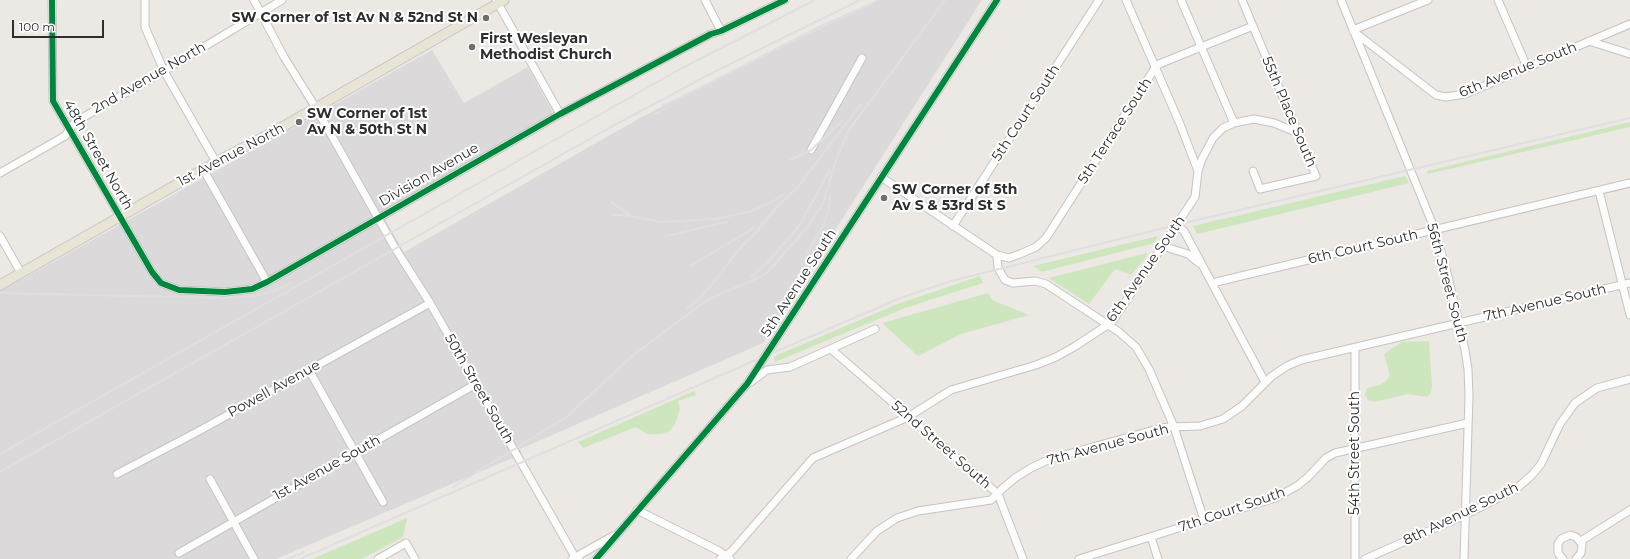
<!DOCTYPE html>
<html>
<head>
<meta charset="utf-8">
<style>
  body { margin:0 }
  #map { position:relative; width:1630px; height:559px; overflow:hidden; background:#ece8e4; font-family:Montserrat,sans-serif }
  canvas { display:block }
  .scale { position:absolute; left:12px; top:20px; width:92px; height:18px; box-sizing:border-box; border:2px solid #2e2e2e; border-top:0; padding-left:5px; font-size:12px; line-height:14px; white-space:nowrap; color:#2e2e2e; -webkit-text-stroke:3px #fff; paint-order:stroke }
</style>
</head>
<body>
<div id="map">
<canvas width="1630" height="559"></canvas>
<div class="scale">100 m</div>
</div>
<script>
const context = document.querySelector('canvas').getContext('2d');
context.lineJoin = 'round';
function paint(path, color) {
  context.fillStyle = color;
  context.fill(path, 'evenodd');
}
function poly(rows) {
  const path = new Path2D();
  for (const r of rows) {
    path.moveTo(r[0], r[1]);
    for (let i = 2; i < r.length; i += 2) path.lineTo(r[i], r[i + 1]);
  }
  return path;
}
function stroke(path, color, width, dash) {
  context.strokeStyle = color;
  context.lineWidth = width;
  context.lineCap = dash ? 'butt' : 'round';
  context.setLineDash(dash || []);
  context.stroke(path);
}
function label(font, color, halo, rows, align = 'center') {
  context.font = font + ' Montserrat,sans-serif';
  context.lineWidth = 4;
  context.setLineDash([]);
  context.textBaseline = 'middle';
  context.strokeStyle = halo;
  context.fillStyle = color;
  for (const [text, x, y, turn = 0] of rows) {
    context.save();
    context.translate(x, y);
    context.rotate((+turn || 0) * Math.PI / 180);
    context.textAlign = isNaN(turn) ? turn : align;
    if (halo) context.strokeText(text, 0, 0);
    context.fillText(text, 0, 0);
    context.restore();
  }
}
const industrial = poly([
  [877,0,982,0,763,343,520,449,522,454,276,559,0,559,0,280,21,280,432,50,464,103,528,67,557,120,385,219,404,252,640,118,817,27]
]);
const green = poly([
  [1630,122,1630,127,1428,174,1427,171],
  [1405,176,1409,183,1197,234,1193,226],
  [1158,236,1154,243,1042,272,1033,266],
  [1147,253,1146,257,1131,275,1115,269,1089,304,1049,278],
  [980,276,983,283,905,308,775,362,774,360,775,356,900,303],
  [988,293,992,300,1029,315,961,334,918,356,882,323],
  [1429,341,1432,386,1431,393,1427,397,1408,394,1374,402,1368,400,1365,395,1367,388,1379,385,1386,381,1390,375,1384,354,1402,342],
  [694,391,696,395,678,401,680,409,675,424,670,431,661,434,647,434,636,427,583,448,578,442],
  [407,518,403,537,362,559,312,559]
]);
const minor = poly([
  [52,0,53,101,152,272,161,283,179,290,225,292,252,289,267,282,560,114,711,34,721,31,785,0],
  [145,0,145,27,164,71,216,162],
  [254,0,284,57,316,108,395,248,430,303,575,557,579,559],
  [496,0,560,114],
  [705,0,721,31],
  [1126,0,1180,124,1198,171],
  [1181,0,1234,123],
  [1242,0,1316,176,1260,189,1253,171],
  [1341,0,1435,230,1448,276,1465,350,1468,369,1469,396,1464,559],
  [1498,0,1527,67],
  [1353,30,1428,0],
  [1353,31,1436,95,1446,97,1465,94,1630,24],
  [1589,41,1630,54],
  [811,150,862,58],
  [203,169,267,282],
  [0,173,65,136,75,122,164,71,282,0],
  [881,177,997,255,998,268,1005,280,1013,283,1035,281,1046,284,1119,332,1136,347,1149,369,1174,427,1204,520],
  [1599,191,1630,315],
  [1176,225,1184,231,1265,382],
  [953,226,1099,0],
  [0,236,21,273],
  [1162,246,1188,254,1199,263],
  [997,255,1009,258,1020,254,1036,247,1046,238,1155,68,1159,64,1253,26],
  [1212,283,1630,183],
  [831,349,998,494,1023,559],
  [309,370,383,502],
  [751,382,767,370,790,367,875,329],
  [117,474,197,432,430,303],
  [210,479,254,559],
  [637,510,719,551,730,559],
  [1151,537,1158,559],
  [1581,541,1630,510],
  [179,553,476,384],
  [378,559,406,543,415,559],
  [572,559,613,536],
  [596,559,747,384,997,0],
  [720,559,731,552,813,458,908,417,951,390,1036,365,1056,357,1074,347,1112,322,1195,197,1198,171,1202,159,1213,138,1223,128,1234,123,1254,119,1274,123,1298,133],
  [851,559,877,531,897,518,918,511,991,500,1002,489,1015,478,1031,468,1050,459,1161,428,1169,427,1200,426,1223,419,1242,406,1272,376,1287,366,1301,360,1630,283],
  [1079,559,1275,498,1297,486,1308,477,1326,458,1335,453,1468,423],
  [1355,559,1355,348],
  [1365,559,1465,515,1516,489,1532,475,1541,464,1560,424,1575,403,1597,388,1630,379],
  [1563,559,1558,553,1558,544,1561,539,1570,535,1576,537,1582,544,1581,553,1576,559]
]);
const major = poly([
  [0,285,216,162,284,126,504,0]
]);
const rail = poly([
  [662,106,698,89,815,30,879,0],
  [656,114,670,106],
  [790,160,811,150,842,121],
  [611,202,630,215],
  [611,215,625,215,661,222,716,219,751,211,770,203,784,194],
  [666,236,727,222],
  [753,236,776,208,797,188,861,104],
  [807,253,823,226,828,212,830,195],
  [690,266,754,228],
  [751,277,768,262,799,226,830,170],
  [0,293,224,298,255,296,274,291,291,283],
  [687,309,704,294,742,246,757,231],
  [586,399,631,357,684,317,705,302,720,294,756,279,765,274,773,266,806,229,823,204,836,160,849,130,945,0],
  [0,454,682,68,815,0],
  [0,472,609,128,712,73,860,0],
  [453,487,568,416,589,396],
  [288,559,304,552],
  [300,559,779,350,903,297,951,281,1176,225,1630,118]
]);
const cycleway = poly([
  [52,0,53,101,152,272,161,283,179,290,225,292,252,289,267,282,560,114,711,34,721,31,785,0],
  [596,559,747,384,997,0]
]);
const markers = [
  [486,18,4,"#706f6e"],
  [472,47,4,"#706f6e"],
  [299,122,4,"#706f6e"],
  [884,198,4,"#706f6e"]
];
const poiNames = [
  ["SW Corner of 1st Av N & 52nd St N",478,18,"right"],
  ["First Wesleyan",480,39],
  ["Methodist Church",480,55],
  ["SW Corner of 1st",307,114],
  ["Av N & 50th St N",307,130],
  ["SW Corner of 5th",892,190],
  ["Av S & 53rd St S",892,206]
];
const streetNames = [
  ["6th Avenue South",1518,70,-22],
  ["2nd Avenue North",149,78,-30],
  ["55th Place South",1289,112,67],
  ["5th Court South",1026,113,-57],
  ["5th Terrace South",1115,131,-57],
  ["48th Street North",98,155,60],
  ["1st Avenue North",231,155,-28],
  ["Division Avenue",429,175,-30],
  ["6th Court South",1363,247,-13],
  ["6th Avenue South",1146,269,-55],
  ["5th Avenue South",799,283,-57],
  ["56th Street South",1447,283,75],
  ["7th Avenue South",1545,303,-13],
  ["Powell Avenue",274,389,-29],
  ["50th Street South",479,389,60],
  ["52nd Street South",941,445,41],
  ["7th Avenue South",1108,445,-15],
  ["54th Street South",1355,453,-90],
  ["1st Avenue South",327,468,-29],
  ["7th Court South",1232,510,-19],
  ["8th Avenue South",1461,514,-26]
];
paint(industrial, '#dcd9db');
paint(green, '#cee6be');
stroke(minor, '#c5c4c5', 9);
stroke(major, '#c6c5c4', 11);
stroke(minor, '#fcfcfb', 7);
stroke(major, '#e8e4d6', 9);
stroke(rail, '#dfdfe1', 2);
stroke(cycleway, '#00873e', 6);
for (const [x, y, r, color] of markers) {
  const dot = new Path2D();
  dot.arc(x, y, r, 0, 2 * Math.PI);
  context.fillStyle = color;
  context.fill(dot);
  stroke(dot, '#fff', 1.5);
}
label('bold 14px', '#2e2e2e', '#fff', poiNames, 'left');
label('14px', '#2e2e2e', '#fff', streetNames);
</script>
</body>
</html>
